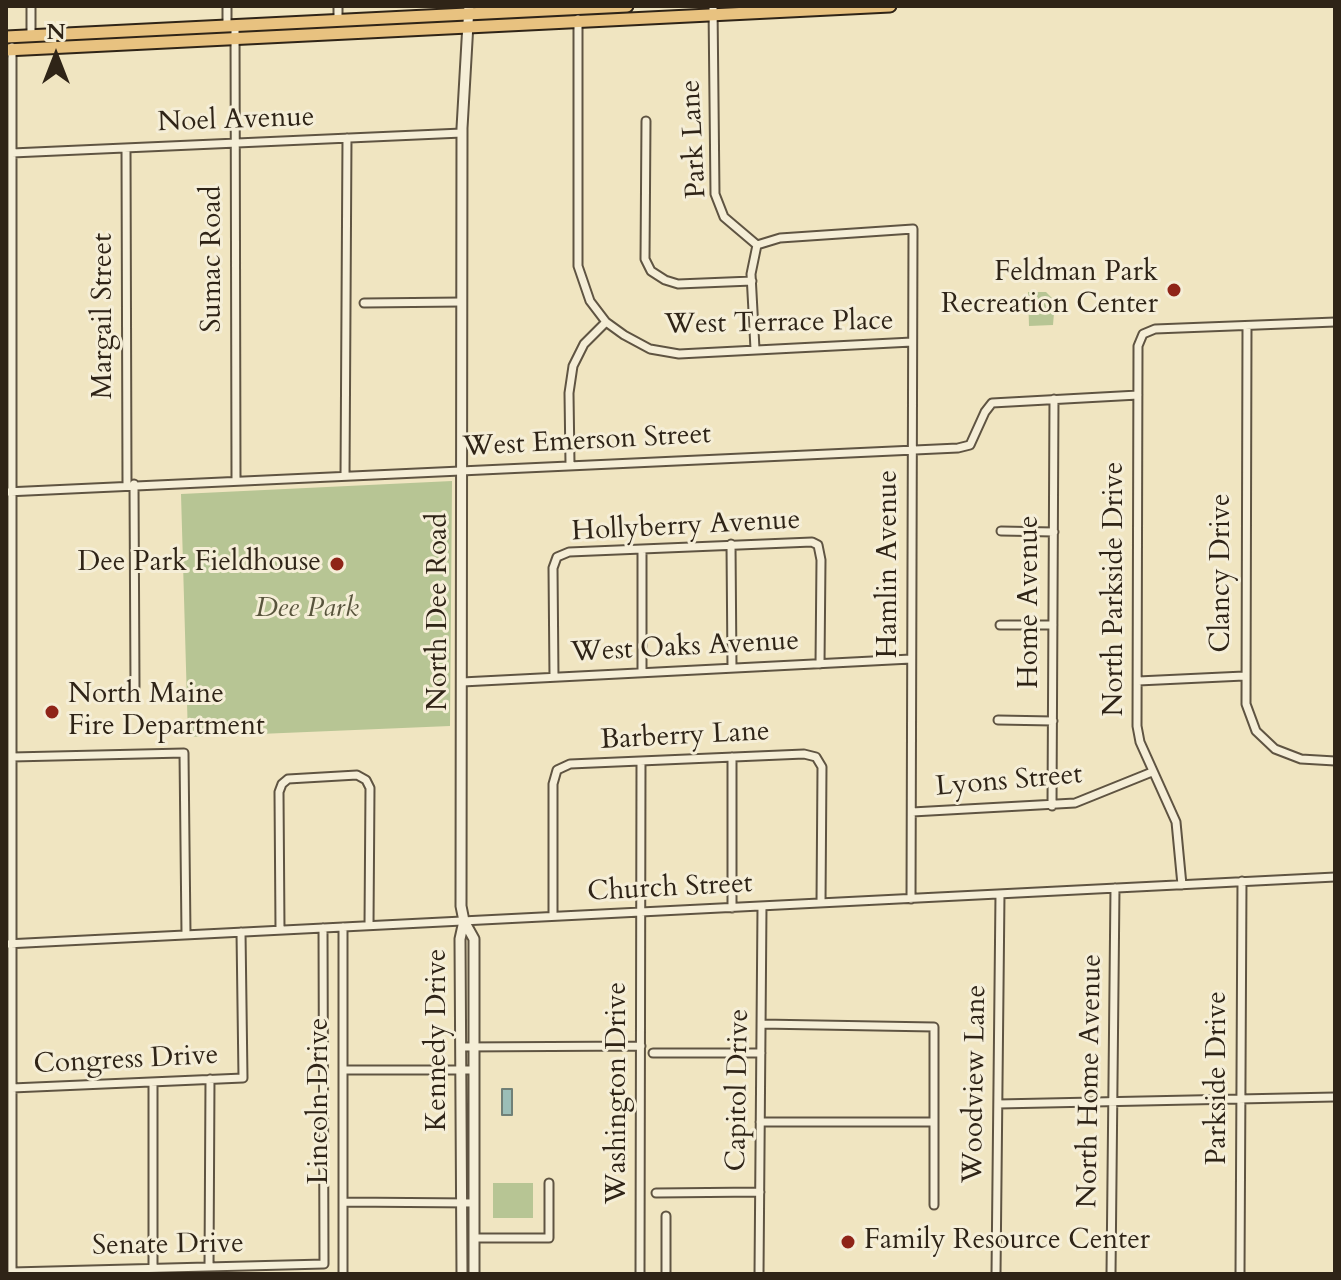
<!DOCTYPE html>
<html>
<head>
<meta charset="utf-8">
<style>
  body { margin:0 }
  #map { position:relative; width:1341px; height:1280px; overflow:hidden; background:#f0e5c1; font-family:Cardo,serif }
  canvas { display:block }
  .frame { position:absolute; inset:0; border:8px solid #2f2417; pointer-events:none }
  .north { position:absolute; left:16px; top:16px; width:80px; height:80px; -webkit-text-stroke:6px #f5eed7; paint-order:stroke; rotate:0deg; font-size:22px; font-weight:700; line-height:32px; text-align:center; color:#2f2417 }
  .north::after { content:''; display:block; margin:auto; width:28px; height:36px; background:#2f2417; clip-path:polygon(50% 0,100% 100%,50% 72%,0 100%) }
</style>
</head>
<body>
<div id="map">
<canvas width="1341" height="1280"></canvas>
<div class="frame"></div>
<div class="north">N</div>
</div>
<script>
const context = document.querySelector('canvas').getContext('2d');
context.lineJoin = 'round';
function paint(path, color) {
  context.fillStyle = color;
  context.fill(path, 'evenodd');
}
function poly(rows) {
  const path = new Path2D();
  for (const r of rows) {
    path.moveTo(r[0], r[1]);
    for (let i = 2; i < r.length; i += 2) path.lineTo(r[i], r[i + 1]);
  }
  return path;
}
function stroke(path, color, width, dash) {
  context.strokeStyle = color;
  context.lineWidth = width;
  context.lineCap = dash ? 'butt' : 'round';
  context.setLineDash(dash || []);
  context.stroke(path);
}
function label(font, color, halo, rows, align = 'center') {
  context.font = font + ' Cardo,serif';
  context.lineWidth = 6;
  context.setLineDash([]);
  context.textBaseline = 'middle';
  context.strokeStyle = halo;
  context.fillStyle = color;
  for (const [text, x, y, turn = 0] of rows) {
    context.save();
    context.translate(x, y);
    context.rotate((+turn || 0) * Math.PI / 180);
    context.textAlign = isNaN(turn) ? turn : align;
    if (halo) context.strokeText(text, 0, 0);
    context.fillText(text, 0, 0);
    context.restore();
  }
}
const green = poly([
  [1028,292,1046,292,1055,301,1053,325,1029,326],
  [452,481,450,726,188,737,181,494],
  [493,1183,533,1183,533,1218,493,1218]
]);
const water = poly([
  [502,1089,512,1089,512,1115,502,1115,502,1089]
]);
const minor = poly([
  [227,6,227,26],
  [338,6,338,20],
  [713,6,715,194,724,217,757,245],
  [578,19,578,266,590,301,606,322,624,335,650,349,679,354,912,342],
  [235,25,236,480],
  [31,36,31,6],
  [646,121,645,259,651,271,665,280,678,284,752,281],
  [126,148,127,484],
  [12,153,462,133],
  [757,245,780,238,913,229,911,899],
  [364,303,462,302],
  [1247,326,1246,704,1256,731,1275,749,1301,759,1335,761],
  [755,349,751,274,757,245],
  [570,464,569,393,573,366,584,344,606,322],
  [345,476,347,138],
  [134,484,135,687],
  [6,492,958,448,970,445,985,412,992,403,1138,395],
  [1001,531,1054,532],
  [731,544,732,668],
  [1000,625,1053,625],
  [642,672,642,549],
  [554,677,553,568,557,557,569,552,812,542,818,545,821,560,820,664],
  [1138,681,1244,676],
  [462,682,911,659],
  [998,720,1053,721],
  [12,757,184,753,186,934],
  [732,757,732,908],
  [1052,806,1054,399],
  [912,812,1075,803,1152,772],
  [1182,885,1176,822,1140,742,1137,726,1138,346,1143,334,1155,329,1335,322],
  [553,916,553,784,557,770,570,764,804,754,816,757,822,767,821,903],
  [343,927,343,1274],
  [280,929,279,792,282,784,288,779,357,775,366,780,370,788,369,925],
  [6,944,1335,877],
  [761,1024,934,1027,934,1205],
  [461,1047,641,1046],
  [653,1053,761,1053],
  [343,1070,474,1070],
  [153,1082,153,1268],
  [12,1088,243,1078,241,932],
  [998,1104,1335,1097],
  [760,1122,934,1122],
  [656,1193,760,1192],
  [343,1202,474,1203],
  [666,1216,666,1274],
  [474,1238,549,1238,549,1183],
  [209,1267,210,1079],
  [12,1272,324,1264,323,928],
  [12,1274,12,47],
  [640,1274,641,761],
  [759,1274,762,907],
  [996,1274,1000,894],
  [1111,1274,1115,888],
  [1240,1274,1242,881]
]);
const tertiary = poly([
  [469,6,462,128,461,906,464,921,474,939,474,1274],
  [462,1274,460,939,464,921]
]);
const primary = poly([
  [6,37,627,6],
  [6,50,890,6]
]);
const markers = [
  [1174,290,8,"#8f2418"],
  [337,564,8,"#8f2418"],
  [52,712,8,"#8f2418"],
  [848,1242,8,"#8f2418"]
];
const streetNames = [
  ["Noel Avenue",236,121,-2],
  ["Park Lane",695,139,-93],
  ["Sumac Road",214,259,-90],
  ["Margail Street",105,316,-90],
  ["West Terrace Place",779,324,-1],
  ["West Emerson Street",587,442,-3],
  ["Hollyberry Avenue",686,527,-3],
  ["Hamlin Avenue",890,564,-90],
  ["Clancy Drive",1223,573,-90],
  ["North Parkside Drive",1116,589,-90],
  ["Home Avenue",1031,602,-90],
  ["North Dee Road",440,612,-90],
  ["West Oaks Avenue",685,648,-3],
  ["Barberry Lane",685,737,-3],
  ["Lyons Street",1009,782,-5],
  ["Church Street",670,889,-3],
  ["Kennedy Drive",439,1040,-90],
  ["Congress Drive",126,1061,-3],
  ["Parkside Drive",1219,1078,-90],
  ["North Home Avenue",1091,1081,-89],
  ["Woodview Lane",976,1084,-89],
  ["Capitol Drive",739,1090,-89],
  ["Washington Drive",619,1093,-90],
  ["Lincoln Drive",321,1101,-90],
  ["Senate Drive",168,1246,-1]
];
const poiNames = [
  ["Feldman Park",1158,274],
  ["Recreation Center",1158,306],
  ["Dee Park Fieldhouse",321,564],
  ["North Maine",68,696,"left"],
  ["Fire Department",68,728,"left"],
  ["Family Resource Center",864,1242,"left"]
];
const parkNames = [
  ["Dee Park",307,610]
];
paint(green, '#b7c594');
paint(water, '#9bbeb7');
stroke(water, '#708077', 2);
stroke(minor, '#5f5442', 11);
stroke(tertiary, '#5f5442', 13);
stroke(primary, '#2f2417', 15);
stroke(minor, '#f5eed7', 7);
stroke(tertiary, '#f5eed7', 9);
stroke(primary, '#e8c280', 11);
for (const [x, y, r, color] of markers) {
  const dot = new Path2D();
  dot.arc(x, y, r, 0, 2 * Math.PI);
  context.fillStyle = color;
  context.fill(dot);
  stroke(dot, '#f5eed7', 3);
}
label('28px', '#2f2417', '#f5eed7', streetNames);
label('28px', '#2f2417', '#f5eed7', poiNames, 'right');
label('italic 28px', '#58543c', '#f5eed7', parkNames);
</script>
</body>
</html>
